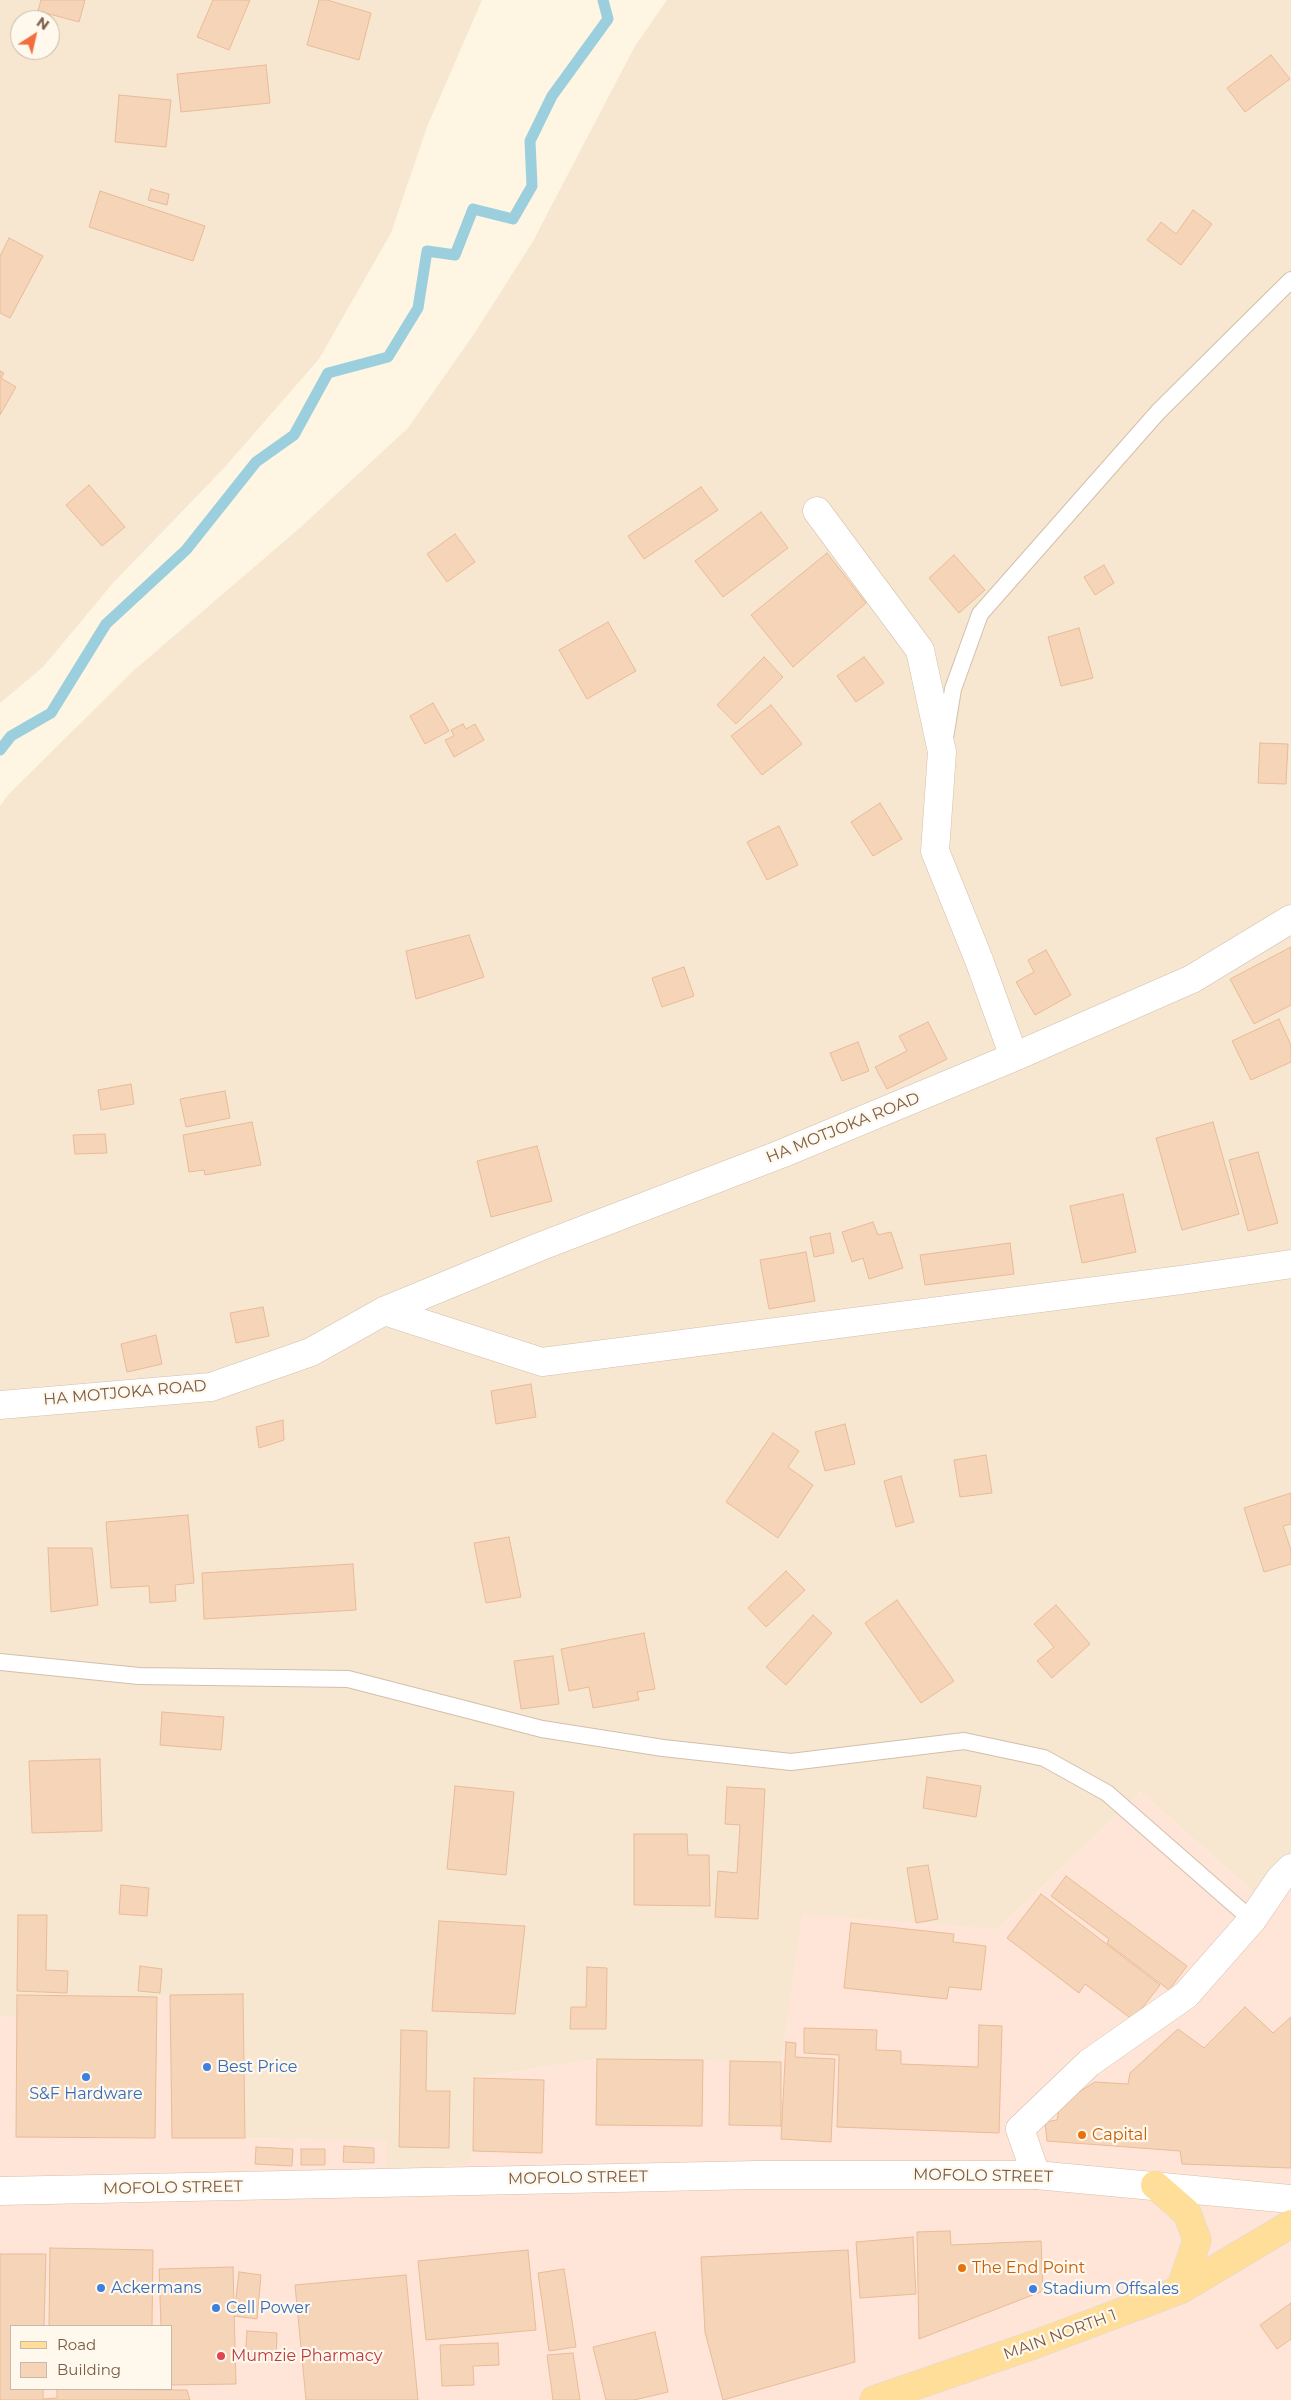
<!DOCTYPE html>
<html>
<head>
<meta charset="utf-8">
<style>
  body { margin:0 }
  #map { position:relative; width:1291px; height:2400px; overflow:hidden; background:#fef5e3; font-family:Montserrat,sans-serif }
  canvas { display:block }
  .legend { position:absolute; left:10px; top:2325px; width:162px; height:65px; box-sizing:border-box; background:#fff8ec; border:1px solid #c9b9aa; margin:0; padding:6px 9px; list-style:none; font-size:15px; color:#795b46 }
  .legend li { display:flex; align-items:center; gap:10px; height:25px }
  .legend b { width:25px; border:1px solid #c9b9aa }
  .north { position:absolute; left:10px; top:10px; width:50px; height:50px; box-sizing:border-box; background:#fff8ec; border:1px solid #c9b9aa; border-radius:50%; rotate:35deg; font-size:14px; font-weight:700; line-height:20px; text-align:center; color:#795b46 }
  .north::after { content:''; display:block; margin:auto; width:18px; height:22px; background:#f36e3d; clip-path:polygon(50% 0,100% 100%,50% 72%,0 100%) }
</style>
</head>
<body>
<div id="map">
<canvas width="1291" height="2400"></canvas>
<ul class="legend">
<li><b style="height:6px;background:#ffde9a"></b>Road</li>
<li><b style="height:14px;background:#f6d4b8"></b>Building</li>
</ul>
<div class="north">N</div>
</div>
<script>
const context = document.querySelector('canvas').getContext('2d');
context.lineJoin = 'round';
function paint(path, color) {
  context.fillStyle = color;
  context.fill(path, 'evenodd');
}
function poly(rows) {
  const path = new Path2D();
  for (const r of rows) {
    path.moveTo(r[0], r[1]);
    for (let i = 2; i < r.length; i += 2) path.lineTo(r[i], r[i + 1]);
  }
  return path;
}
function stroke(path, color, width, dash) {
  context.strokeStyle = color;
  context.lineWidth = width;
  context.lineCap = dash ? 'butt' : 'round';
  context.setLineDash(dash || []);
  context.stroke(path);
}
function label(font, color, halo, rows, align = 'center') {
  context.font = font + ' Montserrat,sans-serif';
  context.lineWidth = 4.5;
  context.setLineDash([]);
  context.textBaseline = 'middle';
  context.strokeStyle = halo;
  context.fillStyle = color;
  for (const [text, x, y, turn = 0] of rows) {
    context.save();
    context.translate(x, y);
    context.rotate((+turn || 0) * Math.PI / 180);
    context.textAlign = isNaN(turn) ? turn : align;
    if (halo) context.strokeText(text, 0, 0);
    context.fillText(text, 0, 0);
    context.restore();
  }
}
const residential = poly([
  [0,0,482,0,427,127,391,233,319,359,224,468,113,583,43,667,0,703],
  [20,20,50,20,50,50,20,50],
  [667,0,1291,0,1291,1852,1253,1892,1141,1792,998,1929,977,1929,781,2062,597,2059,474,2078,473,2151,468,2165,387,2171,387,2142,245,2138,242,1994,170,1995,17,2017,0,2016,0,806,8,795,132,672,302,526,408,428,474,334,532,243,635,46]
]);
const commercial = poly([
  [1141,1792,1253,1892,1291,1852,1291,2400,0,2400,0,2016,17,2017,17,1995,157,1997,170,1995,243,1994,245,2138,387,2141,387,2171,468,2165,473,2151,474,2078,597,2059,781,2062,802,1914,998,1929],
  [11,2326,171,2326,171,2389,11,2389]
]);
const stream = poly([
  [0,750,11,736,51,713,106,624,186,550,256,462,294,435,328,373,388,357,418,308,427,251,455,255,473,209,513,219,532,186,530,141,552,96,608,19,603,0]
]);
const building = poly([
  [41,0,85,0,79,22,38,11,41,0],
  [213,0,250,0,229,50,197,37,213,0],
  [319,0,327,0,371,13,359,60,307,45,319,0],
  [1271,55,1290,79,1245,112,1227,88,1271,55],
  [266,65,270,103,181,112,177,74,266,65],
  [119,95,171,100,166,147,115,142,119,95],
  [151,189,169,194,167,205,148,200,151,189],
  [100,191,205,226,193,261,89,227,100,191],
  [1193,210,1212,224,1181,265,1147,240,1161,222,1176,234,1193,210],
  [9,238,43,256,10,318,0,313,0,256,9,238],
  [0,371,4,373,1,378,16,387,0,415,0,371],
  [89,485,125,527,102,546,66,505,89,485],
  [701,487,718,510,644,559,628,536,701,487],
  [761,512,788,548,723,597,695,561,761,512],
  [455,534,475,562,447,582,427,554,455,534],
  [827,553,866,603,793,667,751,615,827,553],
  [954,555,985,590,959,613,929,578,954,555],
  [1104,565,1114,583,1095,595,1084,577,1104,565],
  [608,622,636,671,587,699,559,650,608,622],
  [1079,628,1093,678,1061,686,1048,637,1079,628],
  [764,657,783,677,736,724,717,705,764,657],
  [864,657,884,683,856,702,837,676,864,657],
  [433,703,449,731,425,744,410,716,433,703],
  [771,705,802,744,762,775,731,736,771,705],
  [463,724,466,729,475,724,484,740,454,757,445,740,454,736,451,730,463,724],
  [1260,743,1288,744,1286,784,1258,783,1260,743],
  [880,803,902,839,873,856,851,822,880,803],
  [779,826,798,865,767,880,747,842,779,826],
  [469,935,484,977,416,999,406,951,469,935],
  [1291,947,1291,1005,1254,1024,1230,979,1291,947],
  [1046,950,1071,995,1035,1015,1016,982,1034,972,1028,960,1046,950],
  [684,967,694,996,662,1007,652,978,684,967],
  [1279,1019,1291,1045,1291,1062,1251,1080,1232,1041,1279,1019],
  [928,1022,947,1059,887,1089,875,1067,907,1051,899,1036,928,1022],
  [858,1042,869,1071,842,1081,830,1053,858,1042],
  [131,1084,134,1104,101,1110,98,1090,131,1084],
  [225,1091,230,1118,186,1127,180,1099,225,1091],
  [252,1122,261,1165,205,1175,204,1170,189,1172,183,1135,252,1122],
  [1213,1122,1239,1214,1182,1230,1156,1138,1213,1122],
  [105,1134,107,1153,75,1154,73,1135,105,1134],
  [537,1146,552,1201,491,1217,477,1161,537,1146],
  [1258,1152,1278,1223,1248,1231,1229,1160,1258,1152],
  [1123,1194,1136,1252,1082,1263,1070,1206,1123,1194],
  [873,1222,878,1235,891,1232,903,1268,869,1279,863,1258,852,1262,842,1232,873,1222],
  [830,1233,834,1253,814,1257,810,1237,830,1233],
  [1010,1243,1014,1274,925,1285,920,1255,1010,1243],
  [806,1252,815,1301,769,1309,760,1260,806,1252],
  [263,1307,269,1336,236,1343,230,1313,263,1307],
  [156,1335,162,1364,127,1372,121,1344,156,1335],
  [531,1384,536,1417,496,1424,491,1391,531,1384],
  [283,1420,284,1440,259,1448,256,1427,283,1420],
  [845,1424,855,1464,825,1471,815,1432,845,1424],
  [773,1433,799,1451,788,1467,813,1485,778,1538,726,1502,773,1433],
  [986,1455,992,1493,960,1497,954,1460,986,1455],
  [901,1476,914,1522,896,1527,884,1481,901,1476],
  [1291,1493,1291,1524,1283,1526,1291,1550,1291,1564,1264,1572,1244,1508,1291,1493],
  [188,1515,194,1583,175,1585,176,1601,150,1603,149,1586,111,1588,106,1522,188,1515],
  [509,1537,521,1597,486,1603,474,1543,509,1537],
  [48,1548,92,1548,98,1605,51,1612,48,1548],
  [353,1564,356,1610,204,1619,202,1573,353,1564],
  [786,1571,805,1590,766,1627,748,1608,786,1571],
  [897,1600,954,1681,921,1703,865,1623,897,1600],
  [1056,1605,1090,1644,1052,1678,1037,1661,1054,1647,1034,1624,1056,1605],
  [813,1615,832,1633,786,1685,766,1667,813,1615],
  [644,1633,655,1689,637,1692,639,1700,593,1708,589,1687,569,1691,561,1649,644,1633],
  [553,1656,559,1704,521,1709,514,1661,553,1656],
  [162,1712,224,1717,221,1750,160,1745,162,1712],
  [100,1759,102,1831,32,1833,29,1761,100,1759],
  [927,1777,981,1786,976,1817,923,1808,927,1777],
  [455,1786,514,1792,506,1875,447,1869,455,1786],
  [727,1787,765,1789,758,1919,715,1917,718,1871,737,1873,740,1825,725,1824,727,1787],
  [634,1834,687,1834,688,1855,709,1855,710,1906,634,1905,634,1834],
  [928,1865,938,1919,916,1923,907,1868,928,1865],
  [1066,1876,1187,1966,1169,1990,1107,1943,1109,1939,1051,1896,1066,1876],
  [121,1885,149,1888,147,1916,119,1914,121,1885],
  [1041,1894,1160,1985,1133,2020,1085,1984,1079,1993,1007,1938,1041,1894],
  [18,1915,47,1915,46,1970,68,1971,67,1993,17,1991,18,1915],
  [439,1921,525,1926,515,2014,432,2011,439,1921],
  [851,1923,954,1934,953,1942,986,1946,981,1990,949,1987,947,1999,844,1988,851,1923],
  [140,1966,162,1969,160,1993,138,1991,140,1966],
  [587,1967,607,1968,606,2029,570,2029,571,2007,586,2007,587,1967],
  [243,1994,245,2138,172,2138,170,1995,243,1994],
  [17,1995,157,1997,155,2138,16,2137,17,1995],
  [1245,2007,1273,2033,1291,2017,1291,2168,1182,2164,1180,2151,1047,2141,1045,2122,1057,2120,1060,2104,1095,2082,1128,2084,1130,2073,1178,2029,1204,2048,1245,2007],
  [979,2025,1002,2026,999,2133,837,2127,839,2055,804,2053,804,2028,877,2030,876,2050,901,2051,901,2064,978,2067,979,2025],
  [401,2030,427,2031,426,2091,450,2091,449,2148,399,2147,401,2030],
  [786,2042,796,2043,795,2057,835,2059,831,2142,781,2139,786,2042],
  [597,2059,703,2060,702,2126,596,2125,597,2059],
  [730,2061,781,2062,781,2126,729,2125,730,2061],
  [474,2078,544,2080,542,2153,473,2151,474,2078],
  [344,2146,374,2148,374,2163,343,2162,344,2146],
  [256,2147,293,2149,292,2166,255,2164,256,2147],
  [301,2149,325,2149,325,2165,301,2165,301,2149],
  [950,2231,951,2245,1041,2241,1043,2291,919,2339,917,2232,950,2231],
  [913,2237,916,2294,860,2298,856,2242,913,2237],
  [50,2248,153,2250,152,2326,49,2326,50,2248],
  [528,2250,536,2330,426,2340,418,2261,528,2250],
  [848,2250,855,2362,723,2400,705,2332,701,2257,848,2250],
  [0,2254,46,2254,44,2326,11,2326,11,2389,43,2389,43,2399,57,2398,57,2389,187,2390,190,2400,0,2400,0,2254],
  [233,2267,236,2384,171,2385,171,2326,161,2326,159,2269,233,2267],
  [564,2269,576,2347,549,2351,538,2273,564,2269],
  [239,2272,261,2275,257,2319,234,2316,239,2272],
  [406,2275,418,2400,306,2400,295,2285,406,2275],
  [1291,2303,1291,2339,1277,2349,1260,2325,1291,2303],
  [247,2331,277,2333,276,2360,245,2359,247,2331],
  [655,2332,668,2392,634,2400,606,2400,593,2347,655,2332],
  [498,2343,499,2365,473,2366,474,2385,442,2386,440,2345,498,2343],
  [573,2353,580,2400,553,2400,547,2355,573,2353]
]);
const lane = poly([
  [945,738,953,689,980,614,1158,412,1291,280],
  [0,1662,139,1676,348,1679,542,1729,663,1748,791,1762,964,1741,1044,1758,1107,1793,1252,1920]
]);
const street = poly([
  [817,511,920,650,942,752,935,851,979,960,1014,1057],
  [384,1311,542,1362,1181,1280,1291,1264],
  [0,1405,211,1387,311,1352,384,1311,539,1247,781,1154,1014,1057,1192,979,1291,919],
  [1036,2175,1020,2129,1089,2063,1186,1995,1252,1920,1280,1879,1291,1868]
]);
const secondary = poly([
  [0,2191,757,2175,1036,2175,1291,2199]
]);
const primary = poly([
  [1155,2185,1187,2213,1197,2240,1180,2290],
  [874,2400,1036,2344,1180,2290,1291,2224]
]);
const markers = [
  [207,2067,5,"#3f7fe0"],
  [86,2077,5,"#3f7fe0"],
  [1082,2135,5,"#e8710a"],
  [962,2268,5,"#e8710a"],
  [101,2288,5,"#3f7fe0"],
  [1033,2289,5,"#3f7fe0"],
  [216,2308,5,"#3f7fe0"],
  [221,2356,5,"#e0444e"]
];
const streetNames = [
  ["HA MOTJOKA ROAD",843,1128,-22],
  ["HA MOTJOKA ROAD",125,1393,-5],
  ["MOFOLO STREET",983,2176,1],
  ["MOFOLO STREET",578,2178,-1],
  ["MOFOLO STREET",173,2188,-1],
  ["MAIN NORTH 1",1060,2335,-20]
];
const shopNames = [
  ["Best Price",217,2067],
  ["S&F Hardware",86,2094,"center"],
  ["Ackermans",111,2288],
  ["Stadium Offsales",1043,2289],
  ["Cell Power",226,2308]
];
const foodNames = [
  ["Capital",1092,2135],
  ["The End Point",972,2268]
];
const healthNames = [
  ["Mumzie Pharmacy",231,2356]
];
paint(residential, '#f7e7d1');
paint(commercial, '#ffe5d7');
stroke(stream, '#9bcfdd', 11);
paint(building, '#f6d4b8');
stroke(building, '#eabb97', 1);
stroke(lane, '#d3bfab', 18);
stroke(street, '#d3bfab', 29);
stroke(secondary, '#d6bfa8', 29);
stroke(primary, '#dfd8d3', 29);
stroke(lane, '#fff', 16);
stroke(street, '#fff', 28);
stroke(secondary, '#fff', 28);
stroke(primary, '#ffde9a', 28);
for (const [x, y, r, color] of markers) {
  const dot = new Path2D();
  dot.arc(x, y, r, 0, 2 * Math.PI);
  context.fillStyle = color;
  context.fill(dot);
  stroke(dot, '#fff8ec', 2);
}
label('16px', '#795b46', '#fff8ec', streetNames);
label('16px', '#366cbe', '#fff8ec', shopNames, 'left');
label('16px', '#c56008', '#fff8ec', foodNames, 'left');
label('16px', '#be3a42', '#fff8ec', healthNames, 'left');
</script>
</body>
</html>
